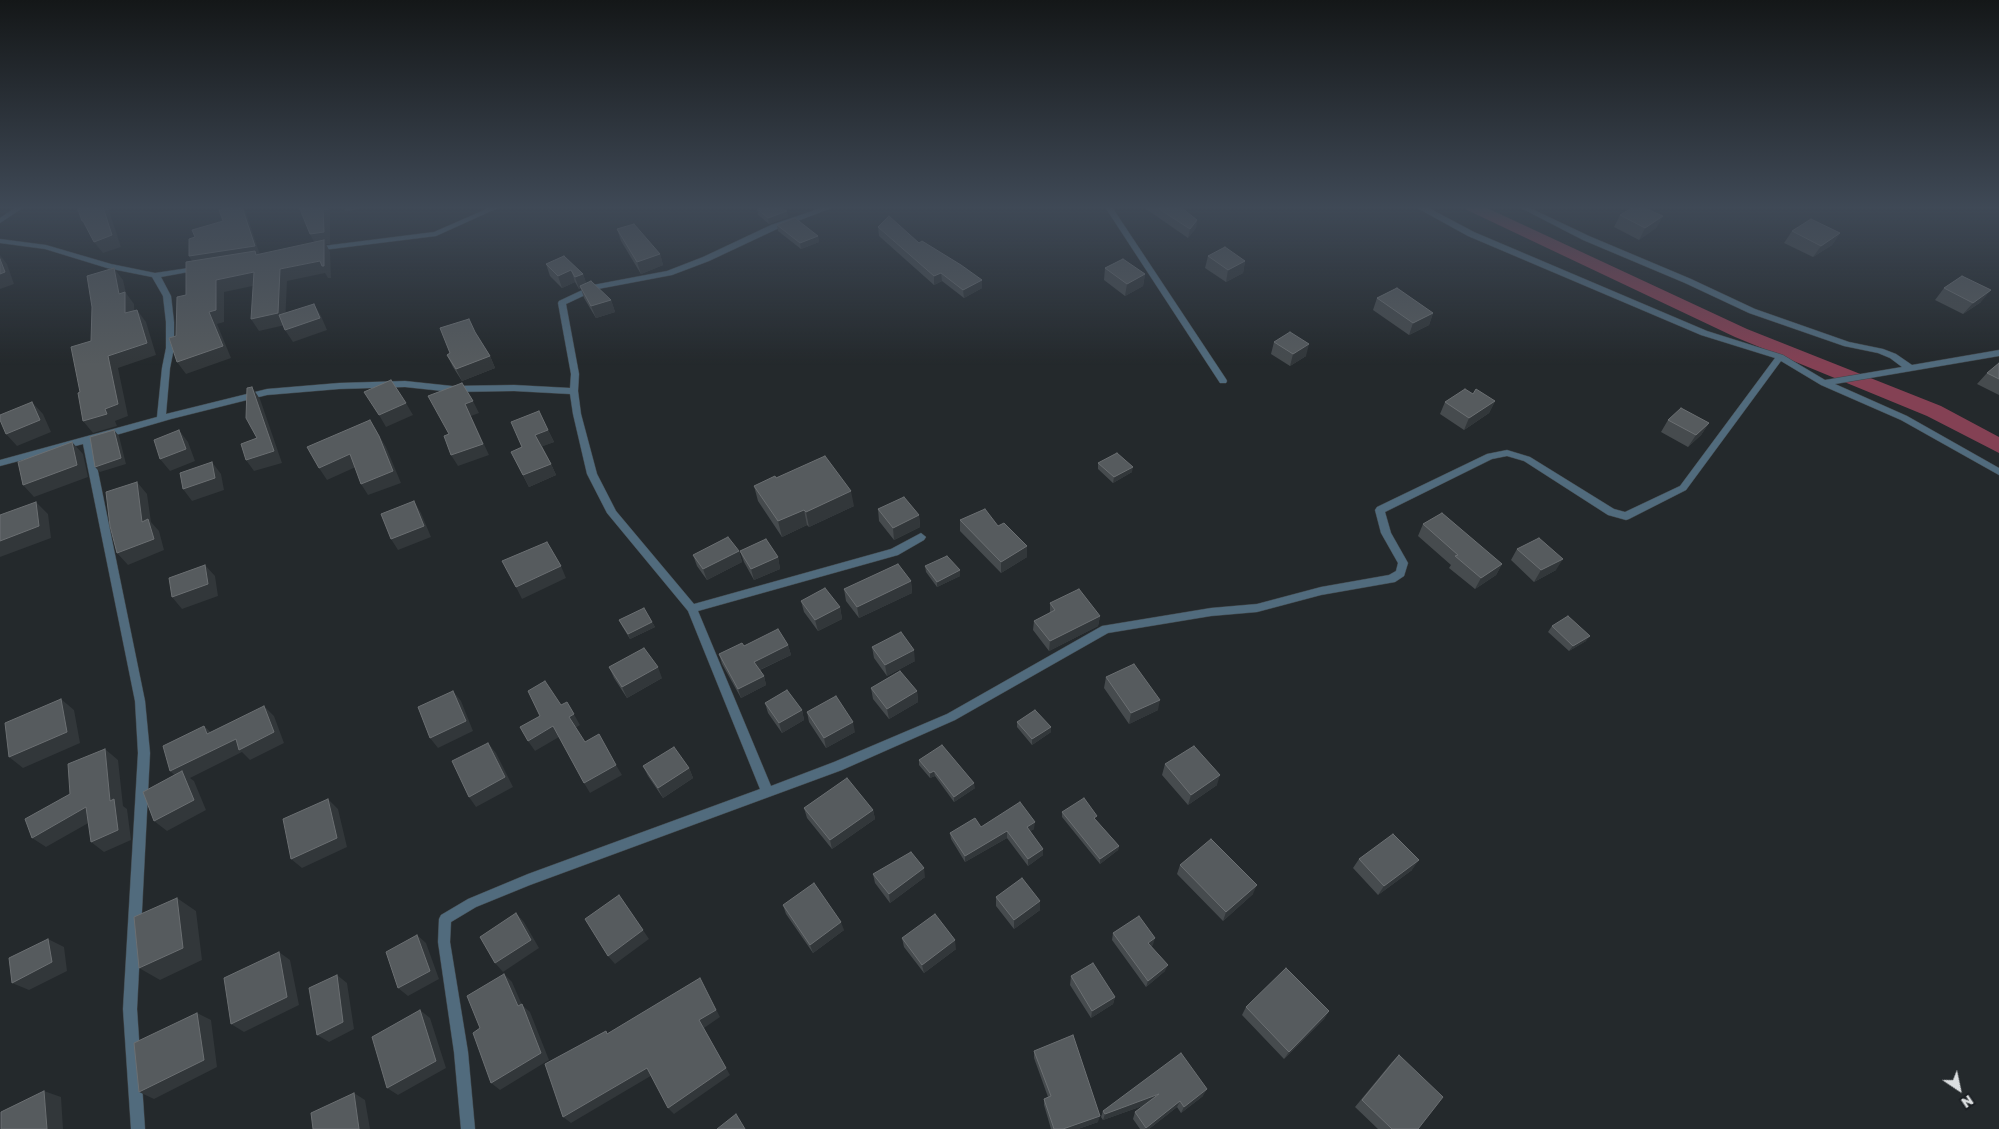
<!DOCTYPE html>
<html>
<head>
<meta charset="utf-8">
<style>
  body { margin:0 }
  #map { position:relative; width:1999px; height:1129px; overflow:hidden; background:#24292c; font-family:"Golos Text",sans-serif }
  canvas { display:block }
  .north { position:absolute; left:1934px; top:1064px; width:50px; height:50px; -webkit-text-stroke:4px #1b1f23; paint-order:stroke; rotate:146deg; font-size:14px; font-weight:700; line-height:20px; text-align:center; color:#dbdee0 }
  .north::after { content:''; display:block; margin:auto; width:18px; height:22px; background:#dbdee0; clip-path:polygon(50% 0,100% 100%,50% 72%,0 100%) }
</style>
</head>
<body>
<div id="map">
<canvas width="1999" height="1129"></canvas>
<div class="north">N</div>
</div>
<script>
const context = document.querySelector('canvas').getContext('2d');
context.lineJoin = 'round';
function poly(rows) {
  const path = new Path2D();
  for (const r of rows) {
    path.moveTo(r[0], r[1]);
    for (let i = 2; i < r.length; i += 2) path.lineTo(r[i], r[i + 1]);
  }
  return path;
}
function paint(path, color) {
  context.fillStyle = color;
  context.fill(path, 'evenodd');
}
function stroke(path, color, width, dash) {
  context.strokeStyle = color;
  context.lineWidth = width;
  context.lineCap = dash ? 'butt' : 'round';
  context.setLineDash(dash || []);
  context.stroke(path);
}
const canal = poly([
  [1465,207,1485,207,1747,329,1941,406,1999,437,1999,453,1927,416,1735,337,1467,210,1465,207]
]);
const street = poly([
  [16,207,24,207,0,223,0,218,16,207],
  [491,207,500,207,436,236,315,251,311,249,315,247,434,232,491,207],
  [824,207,834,207,777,229,709,261,672,275,598,289,566,304,579,374,578,391,581,414,597,474,616,511,694,604,891,549,921,533,926,537,924,540,898,555,698,611,771,786,834,762,947,714,1102,626,1211,608,1257,604,1321,587,1389,575,1396,571,1398,563,1381,533,1375,510,1377,507,1487,454,1507,450,1530,457,1614,509,1625,512,1680,486,1775,358,1701,335,1468,236,1419,209,1419,207,1427,207,1474,232,1707,331,1783,355,1825,380,1902,367,1890,358,1878,353,1844,346,1749,313,1685,283,1583,240,1519,207,1528,207,1589,236,1691,279,1755,309,1849,342,1883,349,1896,354,1912,365,1999,350,1999,356,1835,384,1907,416,1999,468,1999,475,1901,420,1821,385,1781,361,1686,490,1629,519,1626,520,1608,515,1524,461,1507,456,1492,459,1385,512,1391,533,1408,563,1404,576,1395,582,1321,595,1257,612,1211,616,1108,633,955,720,842,770,530,885,476,907,451,922,450,942,468,1052,475,1129,461,1129,454,1052,438,942,439,919,441,915,468,899,528,874,760,789,688,611,607,513,587,474,573,414,570,394,514,391,452,392,405,387,339,389,267,395,171,419,92,442,145,701,150,753,137,1009,145,1129,131,1129,123,1009,138,753,135,701,83,444,0,466,0,460,157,417,162,368,166,348,166,322,163,296,152,277,107,268,45,249,0,243,0,239,46,245,111,264,155,273,202,266,203,268,199,270,161,277,171,296,174,322,174,348,170,368,166,414,267,389,339,383,405,381,452,386,514,385,570,388,571,374,558,303,559,301,593,285,667,271,703,257,771,225,824,207],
  [1105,207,1112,207,1226,379,1227,381,1226,383,1220,383,1105,207]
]);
const wall = poly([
  [1143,207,1181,207,1197,220,1196,228,1188,238],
  [757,209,787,211,788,217,769,224,758,215],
  [1620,215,1663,216,1656,228,1639,240,1614,227],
  [777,225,818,236,819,242,801,249,778,231],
  [878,227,919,243,982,288,964,298,942,281,934,285,879,236],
  [617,229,660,254,663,265,641,274,621,241],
  [1792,231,1840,233,1832,245,1813,257,1784,243],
  [1208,256,1245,261,1243,273,1226,282,1205,268],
  [546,264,583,274,586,283,611,300,615,312,596,318,584,298,581,289,579,289,575,282,562,288,550,276],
  [1105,268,1145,274,1143,286,1125,296,1104,280],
  [1944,288,1981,302,1963,314,1935,300],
  [1377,298,1433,313,1429,325,1409,335,1373,310],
  [476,334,490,356,495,368,462,381,453,367,447,355,450,353],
  [1274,342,1306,356,1290,366,1271,354],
  [1999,363,1999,395,1977,384,1987,373],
  [1473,394,1495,401,1489,413,1464,430,1440,414,1445,402],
  [1668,420,1709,423,1701,435,1688,447,1661,432],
  [548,430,554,442,542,446,551,464,556,475,529,487,511,452,522,447],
  [1098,463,1132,472,1113,483,1098,469],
  [776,478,854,506,809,527,807,525,782,537,758,501,754,486],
  [878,509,919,515,920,527,894,540,879,521],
  [960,520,998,526,1027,546,1027,557,1001,573,960,531],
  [1423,524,1502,564,1496,575,1475,589,1449,568,1451,565,1418,536],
  [1517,549,1556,570,1534,582,1511,560],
  [739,551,742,562,707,580,697,566,693,555],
  [740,551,778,557,780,569,754,580,744,562],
  [925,566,960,570,960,576,937,587,926,572],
  [911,581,912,593,859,618,846,601,844,589],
  [801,601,840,607,842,619,818,631,804,612],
  [1050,603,1100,616,1098,626,1049,651,1033,630,1034,621,1050,613],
  [619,620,652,622,655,627,630,639,622,626],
  [1552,626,1586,641,1569,651,1548,632],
  [788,645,791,655,760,670,764,676,766,685,741,698,722,664,719,654,744,646],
  [872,647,915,661,887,676,874,658],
  [609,667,662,678,627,698,614,678],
  [1106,677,1158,710,1129,724,1104,688],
  [871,688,917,691,918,702,889,719,873,699],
  [765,703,802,710,804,720,782,733,768,713],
  [807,712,855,732,826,748,809,722],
  [1017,722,1051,732,1032,745,1017,727],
  [919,760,975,788,954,802,935,776,930,778,919,765],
  [1165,764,1217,785,1188,805,1162,775],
  [643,766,689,768,693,778,663,798,648,776],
  [804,808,873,810,875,819,832,849,807,818],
  [1062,812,1096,820,1119,846,1118,850,1100,864,1062,817],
  [981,827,1034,829,1030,831,1043,849,1043,855,1028,866,1007,838,965,862,951,839,950,833],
  [1359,859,1412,870,1378,895,1353,868],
  [1180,865,1253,894,1223,921,1177,874],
  [873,874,925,877,890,903,875,883],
  [996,897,1040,910,1014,929,996,906],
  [783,905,844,930,813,953,786,914],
  [1113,933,1153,945,1151,946,1165,971,1146,987,1112,940],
  [902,938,956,949,924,973,904,947],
  [1071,976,1115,997,1113,1004,1091,1018,1070,985],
  [1246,1007,1329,1011,1324,1019,1284,1059,1242,1015],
  [1034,1051,1098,1122,1078,1129,1051,1129,1044,1105,1044,1099,1048,1097,1034,1058],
  [1399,1055,1418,1129,1378,1129,1355,1107,1392,1062],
  [1203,1096,1181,1113,1177,1107,1149,1129,1140,1129,1133,1119,1135,1112,1145,1105,1103,1120,1101,1117,1103,1111]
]);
const shadedWall = poly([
  [103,207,108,207,121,247,103,253,94,242],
  [242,207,246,212,260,255,194,265,189,256],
  [323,207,327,207,330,211,330,244,326,244,330,252,331,278,328,278,325,273,287,281,285,325,259,331,251,319,280,269,320,261,316,246,310,234],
  [343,207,364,207,346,212],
  [787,211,788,217,769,224,768,218],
  [1663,216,1656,228,1639,240,1645,228],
  [1197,220,1196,228,1188,238,1190,229],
  [1840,233,1832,245,1813,257,1821,246],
  [818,236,819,242,801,249,800,243],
  [660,254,663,265,641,274,637,262],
  [0,255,7,264,14,284,0,289],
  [1245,261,1243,273,1226,282,1228,270],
  [114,268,123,280,126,293,134,304,135,325,125,313,119,294],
  [571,270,575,282,562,288,558,276],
  [254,272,262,284,224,292,224,322,217,324,231,358,186,374,177,362,209,312,216,280],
  [941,273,942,281,934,285,934,276],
  [583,274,587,286,580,286,581,289,579,289,575,277],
  [1145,274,1143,286,1125,296,1127,284],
  [982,280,982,288,964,298,963,290],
  [1991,290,1981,302,1963,314,1973,303],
  [611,300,615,312,596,318,591,306],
  [314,304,321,316,327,330,293,342,285,330],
  [137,310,146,322,156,355,118,368,128,416,115,421,117,426,93,433,83,421,105,409,108,356],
  [1433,313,1429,325,1409,335,1413,323],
  [1309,344,1306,356,1290,366,1293,354],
  [490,356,495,368,462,381,456,369],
  [252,387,260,399,282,463,254,471,246,460,274,451],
  [473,401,479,413,471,416,489,455,458,466,451,455,465,404],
  [1495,401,1489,413,1464,430,1469,418],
  [32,402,43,414,51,432,17,446,6,434],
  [406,403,413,415,386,427,379,415],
  [370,420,386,447,401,483,368,495,361,484],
  [1709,423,1701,435,1688,447,1696,435],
  [114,430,119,436,126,464,100,472,95,467],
  [179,430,188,442,195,461,170,471,160,459],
  [548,430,554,442,541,447,535,435],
  [72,442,83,454,88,477,34,497,23,485],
  [350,454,358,466,327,480,319,468],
  [212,462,221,474,224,490,192,501,183,489],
  [551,464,556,475,529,487,523,475],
  [1133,467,1132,472,1113,483,1114,477],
  [137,482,147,494,151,522,159,531,164,550,128,565,117,553,142,522],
  [851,491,854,506,809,527,806,512],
  [414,501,421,513,431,537,398,550,391,539],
  [36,502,48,514,51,538,0,557,0,541],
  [804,510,807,525,782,537,778,521],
  [919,515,920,527,894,540,893,528],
  [1027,546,1027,557,1001,573,1001,562],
  [739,551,742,562,707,580,703,569],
  [778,557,780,569,754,580,751,569],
  [1563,559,1556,570,1534,582,1541,570],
  [1502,564,1496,575,1475,589,1481,578],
  [205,565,215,576,218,596,182,609,172,597],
  [561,566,566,578,522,599,516,587],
  [960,570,960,576,937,587,937,582],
  [911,581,912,593,859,618,857,607],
  [840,607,842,619,818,631,815,620],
  [1100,616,1098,626,1049,651,1050,641],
  [652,622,655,627,630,639,628,634],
  [1590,636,1586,641,1569,651,1573,646],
  [788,645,791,655,757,671,754,662],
  [914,650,915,661,887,676,885,665],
  [658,667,662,678,627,698,622,687],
  [764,676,766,685,741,698,738,689],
  [453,691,461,701,473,731,438,748,430,738],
  [917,691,918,702,889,719,887,709],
  [61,699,74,710,80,743,23,768,9,757],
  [1160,700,1158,710,1129,724,1131,713],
  [567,702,580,725,575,728,569,717],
  [264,706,274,716,284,743,250,760,242,752,190,778,194,781,206,810,167,831,154,821,182,782,170,771],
  [802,710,804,720,782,733,779,723],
  [853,722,855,732,826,748,824,738],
  [204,726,216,737,207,734],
  [553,726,559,737,535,751,528,741],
  [1051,727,1051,732,1032,745,1032,739],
  [488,743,496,753,513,787,476,807,469,797],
  [105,749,118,760,123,806,127,809,131,840,104,852,91,842,110,801],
  [616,765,622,775,590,793,584,783],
  [689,768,693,778,663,798,658,788],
  [934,771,935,776,930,778,930,773],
  [1220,775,1217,785,1188,805,1191,795],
  [974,783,975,788,954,802,954,797],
  [328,799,338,809,347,847,302,868,291,859],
  [86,807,99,817,46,847,32,838],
  [873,810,875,819,832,849,830,840],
  [1035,822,1034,829,1026,834,1027,827],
  [1007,831,1007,838,965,862,965,856],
  [1119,846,1118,850,1100,864,1100,859],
  [1043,849,1043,855,1028,866,1028,859],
  [1419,860,1412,870,1378,895,1384,886],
  [924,868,925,877,890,903,889,894],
  [1257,885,1253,894,1223,921,1226,912],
  [177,898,196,911,202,960,160,980,139,968],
  [1040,901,1040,910,1014,929,1014,920],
  [516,913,524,922,539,948,503,972,495,963],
  [841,922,844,930,813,953,810,945],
  [643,930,649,939,615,964,608,956],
  [417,935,426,943,439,979,408,996,398,988],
  [1155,938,1153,945,1146,949,1148,943],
  [48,939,64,947,67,971,29,990,12,983],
  [955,940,956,949,924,973,922,965],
  [279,952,290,960,299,1005,244,1032,231,1024],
  [1168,965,1165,971,1146,987,1148,981],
  [504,974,512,982,522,1005,530,1012,549,1060,500,1090,491,1083,518,1006],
  [337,975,347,983,354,1029,329,1042,317,1035],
  [700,978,720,1017,704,1028,730,1075,674,1114,668,1108],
  [1115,997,1113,1004,1091,1018,1092,1011],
  [420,1010,430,1018,446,1068,398,1095,387,1088],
  [1329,1011,1324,1019,1284,1059,1289,1052],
  [197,1013,211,1020,217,1067,154,1099,139,1092],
  [647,1068,654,1074,571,1123,563,1117],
  [1207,1089,1203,1096,1181,1113,1184,1107],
  [44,1091,61,1097,63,1129,47,1129],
  [354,1093,365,1100,370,1129,359,1129],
  [1159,1094,1156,1101,1103,1120,1105,1114],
  [1180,1101,1177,1107,1149,1129,1145,1129,1146,1128],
  [1100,1116,1098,1122,1078,1129,1063,1129]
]);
const building = poly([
  [77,207,103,207,112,235,94,242,83,221,82,221,77,207],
  [231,207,242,207,255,246,189,256,189,239,195,237,192,230,223,221,219,210,231,207],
  [299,207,323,207,324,232,310,234,299,207],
  [763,207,780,207,787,211,768,218,757,209,763,207],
  [1156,207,1181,207,1197,220,1190,229,1156,207],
  [1633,207,1643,207,1663,216,1645,228,1620,215,1633,207],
  [889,216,919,243,922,241,961,265,982,280,963,290,941,273,934,276,878,227,889,216],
  [795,218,818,236,800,243,777,225,795,218],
  [1811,219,1840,233,1821,246,1792,231,1811,219],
  [634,224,660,254,637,262,617,229,634,224],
  [324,240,324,266,322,266,320,261,280,269,278,313,251,319,254,272,216,280,216,310,209,312,223,346,177,362,169,338,176,336,177,297,186,295,186,262,255,251,256,255,260,254,324,240],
  [1225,247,1245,261,1228,270,1208,256,1225,247],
  [564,256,583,274,575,277,571,270,558,276,546,264,564,256],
  [0,259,5,272,0,274,0,259],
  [1123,259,1145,274,1127,284,1105,268,1123,259],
  [114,268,119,294,125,292,125,313,137,310,147,343,108,356,118,404,105,409,107,414,83,421,78,393,80,392,71,347,91,341,92,307,87,276,114,268],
  [1962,276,1991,290,1973,303,1944,288,1962,276],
  [591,281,611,300,591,306,580,286,591,281],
  [1397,288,1433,313,1413,323,1377,298,1397,288],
  [314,304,320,318,285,330,279,315,314,304],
  [469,319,475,332,490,356,456,369,447,355,450,353,440,328,469,319],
  [1290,332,1309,344,1293,354,1274,342,1290,332],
  [1999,363,1999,379,1987,373,1999,363],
  [391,380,406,403,379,415,364,392,391,380],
  [462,383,473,401,465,404,483,444,451,455,444,436,449,434,428,396,462,383],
  [252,387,274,451,246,460,241,444,257,438,246,418,247,388,252,387],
  [1465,389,1473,394,1476,389,1495,401,1469,418,1445,402,1465,389],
  [32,402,40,420,6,434,0,420,0,415,32,402],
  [1681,408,1709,423,1696,435,1668,420,1681,408],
  [539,411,548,430,535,435,551,464,523,475,511,452,522,447,511,422,539,411],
  [370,420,379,436,393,471,361,484,350,454,319,468,307,447,370,420],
  [114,430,121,458,95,467,90,437,114,430],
  [179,430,186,449,160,459,154,440,179,430],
  [72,442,77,465,23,485,18,462,72,442],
  [1117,453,1133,467,1114,477,1098,463,1117,453],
  [825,456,851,491,806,512,804,510,778,521,754,486,775,476,776,478,825,456],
  [212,462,215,478,183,489,180,473,212,462],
  [137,482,142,522,148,519,154,539,117,553,110,526,106,492,137,482],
  [904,497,919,515,893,528,878,509,904,497],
  [414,501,424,526,391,539,381,514,414,501],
  [36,502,39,526,0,541,0,515,36,502],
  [985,509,998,526,1004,523,1027,546,1001,562,960,520,985,509],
  [1442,513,1502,564,1481,578,1455,556,1458,555,1423,524,1442,513],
  [728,537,739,551,703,569,693,555,728,537],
  [1539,538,1563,559,1541,570,1517,549,1539,538],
  [766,539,778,557,751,569,740,551,766,539],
  [547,542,561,566,516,587,502,561,547,542],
  [947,556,960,570,937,582,925,566,947,556],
  [898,564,911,581,857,607,844,589,898,564],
  [205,565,208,584,172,597,169,578,205,565],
  [825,588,840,607,815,620,801,601,825,588],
  [1079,589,1100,616,1050,641,1034,621,1055,610,1050,603,1079,589],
  [644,608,652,622,628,634,619,620,644,608],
  [1568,616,1590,636,1573,646,1552,626,1568,616],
  [778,629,788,645,754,662,764,676,738,689,719,654,742,643,744,646,778,629],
  [901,632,914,650,885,665,872,647,901,632],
  [644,648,658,667,622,687,609,667,644,648],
  [1134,664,1160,700,1131,713,1106,677,1134,664],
  [900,671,917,691,887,709,871,688,900,671],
  [545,681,561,705,567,702,574,714,569,717,585,742,599,734,616,765,584,783,553,726,528,741,520,727,540,716,528,691,545,681],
  [787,690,802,710,779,723,765,703,787,690],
  [453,691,466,721,430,738,418,707,453,691],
  [836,696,853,722,824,738,807,712,836,696],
  [61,699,67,732,9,757,5,723,61,699],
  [264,706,274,732,239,750,236,739,170,771,163,746,204,726,207,734,264,706],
  [1035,710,1051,727,1032,739,1017,722,1035,710],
  [488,743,505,777,469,797,452,761,488,743],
  [942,745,974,783,954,797,934,771,930,773,919,760,942,745],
  [1194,746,1220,775,1191,795,1165,764,1194,746],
  [674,747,689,768,658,788,643,766,674,747],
  [105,749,110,801,114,799,118,830,91,842,86,807,32,838,25,819,70,794,68,764,105,749],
  [182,771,194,800,154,821,143,792,182,771],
  [847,778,873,810,830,840,804,808,847,778],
  [1084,798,1097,816,1094,818,1119,846,1100,859,1062,812,1084,798],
  [328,799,337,838,291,859,283,819,328,799],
  [1020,802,1035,822,1027,827,1043,849,1028,859,1007,831,965,856,950,833,975,818,981,827,1020,802],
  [1393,834,1419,860,1384,886,1359,859,1393,834],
  [1211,839,1257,885,1226,912,1180,865,1211,839],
  [911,852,924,868,889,894,873,874,911,852],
  [1022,878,1040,901,1014,920,996,897,1022,878],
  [814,883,841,922,810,945,783,905,814,883],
  [619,895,643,930,608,956,585,919,619,895],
  [177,898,183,948,139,968,134,917,177,898],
  [516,913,531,940,495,963,480,937,516,913],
  [935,914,955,940,922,965,902,938,935,914],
  [1139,916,1155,938,1148,943,1168,965,1148,981,1113,933,1139,916],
  [417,935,430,971,398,988,386,952,417,935],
  [48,939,52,962,12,983,9,958,48,939],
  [279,952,287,997,231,1024,224,978,279,952],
  [1093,963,1115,997,1092,1011,1071,976,1093,963],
  [1286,968,1329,1011,1289,1052,1246,1007,1286,968],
  [504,974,518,1006,522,1004,541,1053,491,1083,473,1033,480,1028,467,996,504,974],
  [337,975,343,1022,317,1035,309,988,337,975],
  [700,978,716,1010,699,1020,726,1068,668,1108,647,1068,563,1117,545,1064,606,1031,607,1034,700,978],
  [420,1010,436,1061,387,1088,372,1037,420,1010],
  [197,1013,204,1060,139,1092,134,1043,197,1013],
  [1073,1035,1100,1116,1063,1129,1054,1129,1044,1099,1051,1096,1034,1051,1073,1035],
  [1181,1053,1207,1089,1184,1107,1180,1101,1146,1128,1135,1112,1159,1094,1105,1114,1103,1111,1181,1053],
  [1399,1055,1443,1097,1418,1129,1392,1129,1362,1100,1399,1055],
  [44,1091,47,1129,1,1129,1,1112,44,1091],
  [354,1093,359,1129,313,1129,311,1113,354,1093],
  [736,1114,745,1129,717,1129,736,1114]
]);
paint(canal, '#844154');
stroke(street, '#414649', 1);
paint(street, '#516b7d');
paint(wall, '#464b4e');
paint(shadedWall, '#32373a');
paint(building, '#565b5e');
stroke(building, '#6b6f72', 1);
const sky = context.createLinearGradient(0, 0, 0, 365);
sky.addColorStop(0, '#141718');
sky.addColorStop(0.57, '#3f4956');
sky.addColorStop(1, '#3f495600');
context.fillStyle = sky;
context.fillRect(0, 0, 1999, 365);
</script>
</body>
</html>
